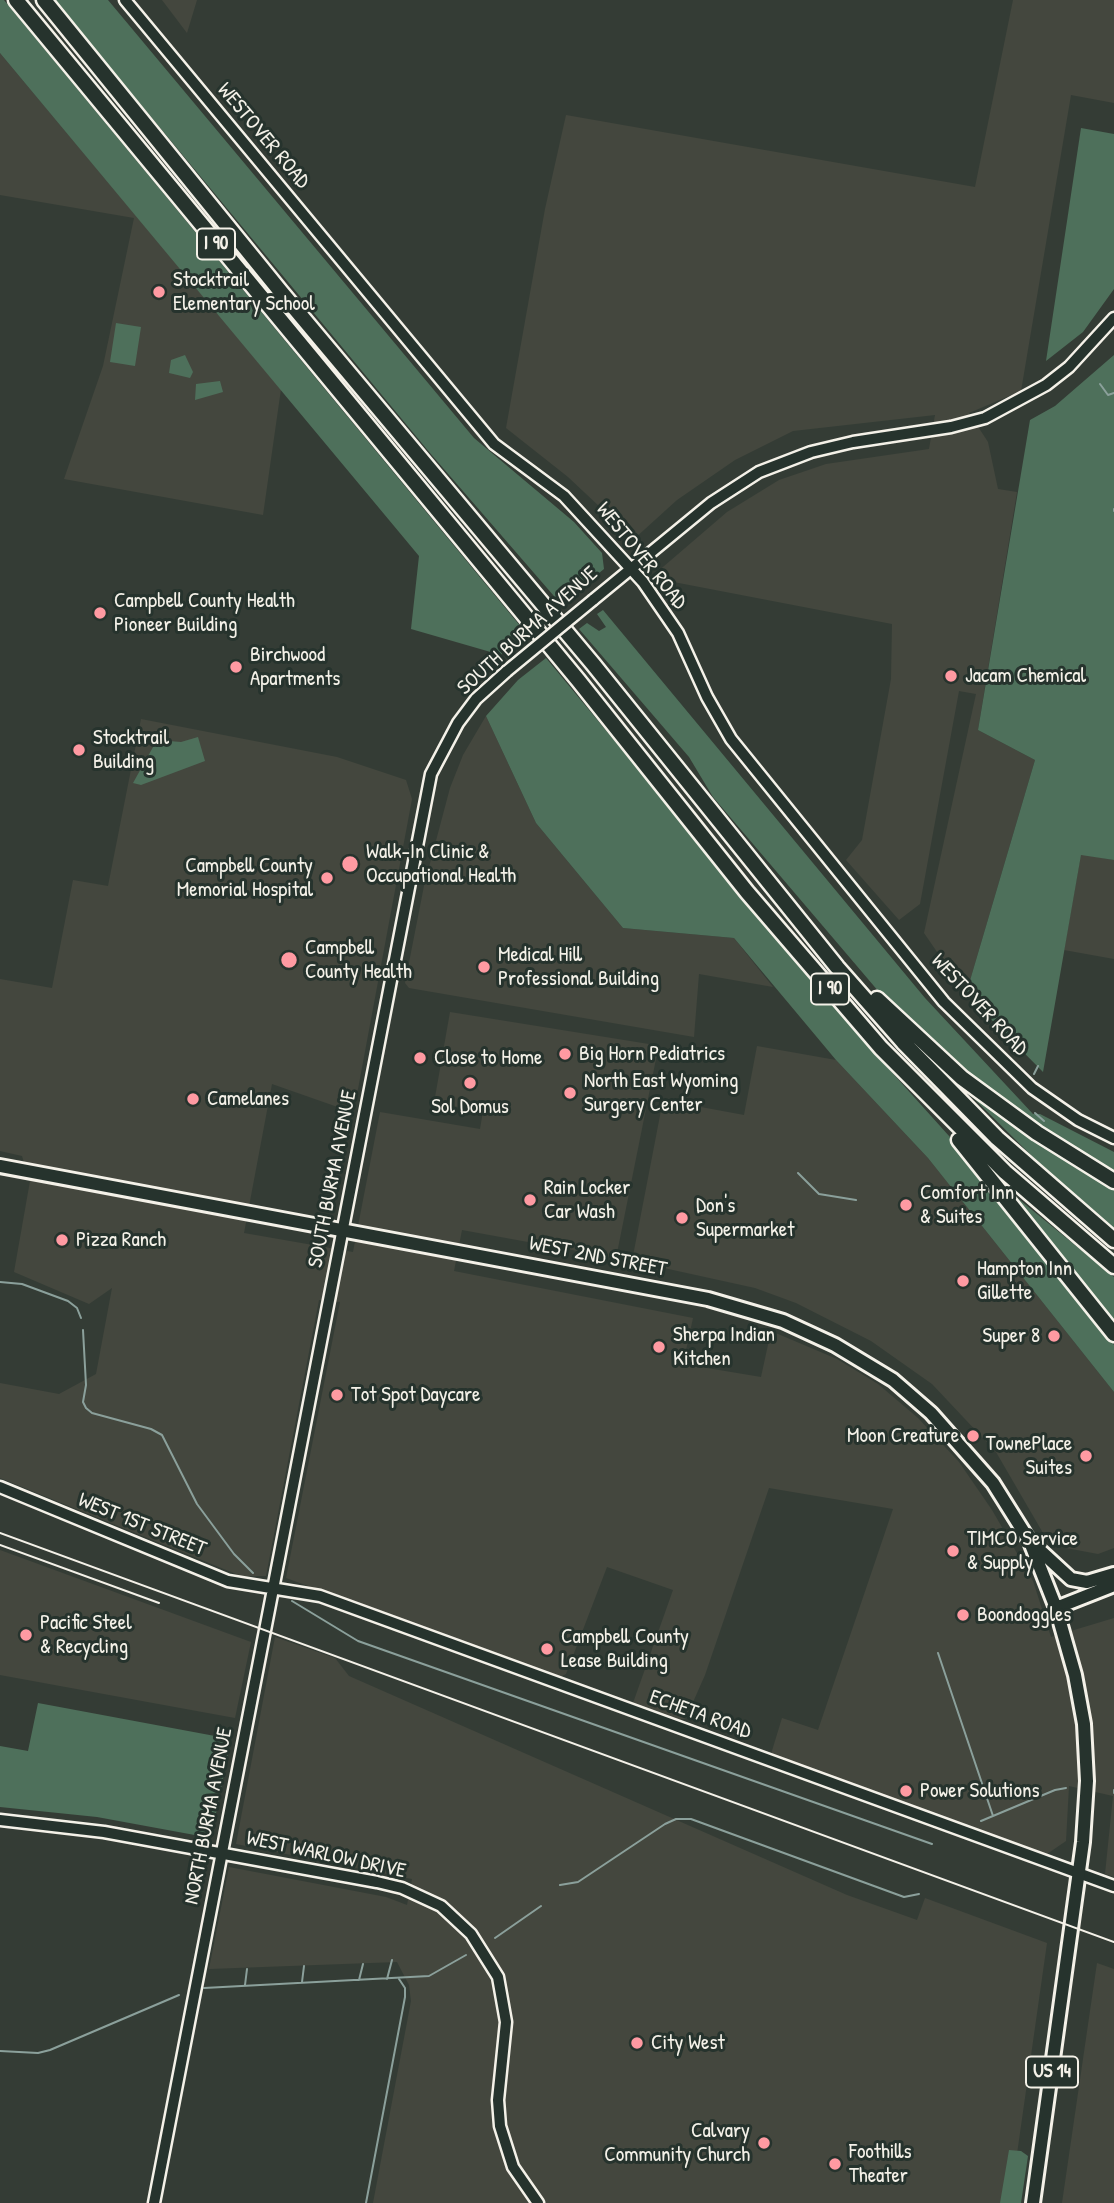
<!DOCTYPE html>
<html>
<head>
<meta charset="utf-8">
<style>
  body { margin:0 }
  canvas { display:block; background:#343c35 }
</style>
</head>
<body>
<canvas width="1114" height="2203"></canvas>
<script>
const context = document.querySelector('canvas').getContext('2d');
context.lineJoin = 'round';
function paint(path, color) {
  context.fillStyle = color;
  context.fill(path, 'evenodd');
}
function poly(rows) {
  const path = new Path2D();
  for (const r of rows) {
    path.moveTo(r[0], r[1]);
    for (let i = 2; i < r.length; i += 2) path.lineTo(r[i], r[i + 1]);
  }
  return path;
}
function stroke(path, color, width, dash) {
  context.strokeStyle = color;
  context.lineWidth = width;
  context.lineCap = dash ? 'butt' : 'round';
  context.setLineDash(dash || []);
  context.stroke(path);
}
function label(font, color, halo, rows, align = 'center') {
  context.font = font + ' "Patrick Hand",sans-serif';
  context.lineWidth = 6;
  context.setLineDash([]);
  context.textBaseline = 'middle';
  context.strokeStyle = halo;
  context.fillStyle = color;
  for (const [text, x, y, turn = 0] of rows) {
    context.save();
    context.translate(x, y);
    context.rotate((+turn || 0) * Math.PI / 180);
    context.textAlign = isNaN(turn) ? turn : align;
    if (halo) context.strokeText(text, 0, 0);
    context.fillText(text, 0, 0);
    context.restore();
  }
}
const built = poly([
  [162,0,197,0,187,33],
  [1013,0,1114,0,1114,103,1071,95,1021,391,969,413,988,442,998,489,1017,492,978,730,1035,760,966,994,924,933,976,694,959,691,920,904,899,920,846,860,862,840,891,679,892,624,658,579,656,573,727,512,779,480,826,464,929,449,935,415,793,431,735,460,677,500,634,539,568,477,506,428,545,209,566,115,975,187],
  [0,53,281,389,263,515,64,479,103,366,134,218,0,195],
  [486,716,536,823,623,928,734,938,773,987,699,974,694,1037,409,988,405,983,424,886,450,788,463,755],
  [141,719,337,757,406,780,412,799,358,1089,349,1111,272,1084,244,1233,353,1252,380,1112,480,1129,483,1111,434,1103,450,1012,655,1045,658,1049,616,1258,462,1230,454,1271,693,1318,683,1364,761,1377,771,1331,837,1359,878,1384,918,1418,959,1462,992,1510,1033,1581,1051,1637,1114,1618,1114,1877,1105,1874,1113,1796,1069,1786,1066,1841,1047,1854,771,1754,782,1718,818,1730,893,1509,769,1488,705,1675,686,1718,680,1720,633,1703,673,1590,607,1567,566,1674,560,1677,286,1578,340,1302,319,1300,266,1576,241,1576,0,1478,0,1383,59,1394,96,1374,112,1288,89,1304,14,1272,30,1181,22,1156,0,1151,0,979,52,988,73,880,108,886],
  [1081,854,1114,860,1114,959,1064,950],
  [757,1046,836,1060,928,1158,1114,1392,1114,1548,1098,1554,1050,1545,996,1452,932,1384,871,1341,796,1303,755,1288,632,1261,663,1100,744,1115],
  [0,1550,251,1642,235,1718,0,1675],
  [275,1637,335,1658,349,1676,847,1895,917,1920,925,1898,1047,1943,1010,2203,373,2203,411,2001,409,1985,397,1962,209,1969,229,1867,386,1897,407,1905,412,1879,236,1844],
  [1097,1963,1114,1969,1114,2203,1062,2203]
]);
const green = poly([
  [0,0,4,0,526,633,516,641,510,636,502,643,506,650,501,655,411,629,419,556,0,53],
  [54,0,108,0,474,438,574,522,602,553,604,569,578,590,571,584,563,593,567,599,560,603,430,453],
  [1081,128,1114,134,1114,289,1083,332,1046,361],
  [116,323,141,327,135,366,110,362],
  [185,355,193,372,190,378,169,373,171,360],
  [1114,355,1114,860,1081,855,1043,1072,966,994,1035,760,978,730,1030,420,1055,406],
  [220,381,223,392,195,400,196,384],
  [603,610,925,998,1033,1114,1040,1114,1114,1152,1114,1176,1091,1163,974,1081,885,999,713,797,689,757,579,629,587,623,599,631,606,627,597,614],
  [546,658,860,1037,994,1186,1114,1345,1114,1392,928,1158,836,1060,734,938,623,928,536,823,486,716,518,680],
  [198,737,205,761,141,785,133,783,157,740,181,742],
  [937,1062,1114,1187,1114,1228,1037,1161],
  [1015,1196,1114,1277,1114,1327,1020,1205],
  [38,1703,231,1739,211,1838,97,1817,0,1807,0,1746,28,1751],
  [1009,2150,1021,2151,1028,2156,1021,2203,1000,2203]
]);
const stream = poly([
  [227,91,230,101,239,94],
  [1100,384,1108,395,1114,393],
  [1114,509,1114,511],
  [1034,1074,1038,1066],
  [1035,1113,1044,1121],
  [798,1173,819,1194,856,1200],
  [0,1282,22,1284,68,1301,77,1308,81,1318],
  [83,1330,86,1385,83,1402,86,1408,92,1413,151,1429,162,1435,197,1504,234,1554,253,1573],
  [292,1601,358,1641,932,1844],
  [938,1653,993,1816],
  [1114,1790,1114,1793],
  [981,1821,1055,1790,1066,1788],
  [560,1885,578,1882,665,1824,676,1819,691,1819,904,1897,919,1894],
  [495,1938,541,1906],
  [387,1979,392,1960],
  [359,1980,363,1964],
  [302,1982,304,1966],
  [245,1985,247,1969],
  [204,1988,429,1976,466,1955],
  [0,2051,38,2053,50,2050,179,1995],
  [366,2203,405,1997,405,1988,399,1979]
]);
const minor = poly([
  [125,0,494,444,564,496,643,582,678,633,707,697,731,739,944,1002,1032,1088,1078,1120,1114,1138],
  [593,600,711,503,759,472,811,452,853,442,951,427,985,418,1046,385,1069,367,1114,318],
  [0,1487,228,1581,320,1596,1114,1886],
  [0,1820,104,1832,377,1882,402,1888,441,1906,471,1934,498,1977,506,2022,498,2100,500,2126,513,2167,538,2203],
  [154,2203,431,774,458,723,476,699,507,671]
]);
const major = poly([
  [0,1166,708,1299,783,1321,835,1345,893,1380,931,1413,993,1483,1030,1542,1056,1608,1075,1675,1084,1724,1087,1781,1083,1842,1033,2203],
  [1033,1544,1071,1579,1087,1582,1114,1574],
  [1056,1608,1114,1585]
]);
const highway = poly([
  [16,0,578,680,747,892,881,1048,1005,1172,1114,1266],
  [44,0,281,292,593,664,837,967,903,1042,997,1138,1114,1240],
  [877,999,962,1078,1037,1133,1114,1181],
  [959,1140,1114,1334]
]);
const rail = poly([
  [0,1533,1114,1942],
  [0,1545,159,1603]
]);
const minorBridge = poly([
  [507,671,593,600]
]);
const markers = [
  [159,292,7,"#ff9aa2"],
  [100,613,7,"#ff9aa2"],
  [236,667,7,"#ff9aa2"],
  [951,676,7,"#ff9aa2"],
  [79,750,7,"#ff9aa2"],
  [350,864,9,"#ff9aa2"],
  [327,878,7,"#ff9aa2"],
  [289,960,9,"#ff9aa2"],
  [484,967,7,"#ff9aa2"],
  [565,1054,7,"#ff9aa2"],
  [420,1058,7,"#ff9aa2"],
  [470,1083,7,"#ff9aa2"],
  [570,1093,7,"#ff9aa2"],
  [193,1099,7,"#ff9aa2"],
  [530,1200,7,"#ff9aa2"],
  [906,1205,7,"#ff9aa2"],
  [682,1218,7,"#ff9aa2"],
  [62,1240,7,"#ff9aa2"],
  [963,1281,7,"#ff9aa2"],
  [1054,1336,7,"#ff9aa2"],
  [659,1347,7,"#ff9aa2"],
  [337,1395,7,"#ff9aa2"],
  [973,1436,7,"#ff9aa2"],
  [1086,1456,7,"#ff9aa2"],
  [953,1551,7,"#ff9aa2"],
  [963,1615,7,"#ff9aa2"],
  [26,1635,7,"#ff9aa2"],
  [547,1649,7,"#ff9aa2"],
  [906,1791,7,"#ff9aa2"],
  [637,2043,7,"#ff9aa2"],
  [764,2143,7,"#ff9aa2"],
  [835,2164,7,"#ff9aa2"]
];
const shields = [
  [216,244,38],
  [830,989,38],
  [1052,2072,52]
];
const shieldNames = [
  ["I 90",216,244],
  ["I 90",830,989],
  ["US 14",1052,2072]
];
const streetNames = [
  ["WESTOVER ROAD",263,136,50],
  ["WESTOVER ROAD",641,556,51],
  ["SOUTH BURMA AVENUE",528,631,-42],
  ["WESTOVER ROAD",979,1005,47],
  ["SOUTH BURMA AVENUE",333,1179,-79],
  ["WEST 2ND STREET",598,1257,11],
  ["WEST 1ST STREET",142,1525,22],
  ["ECHETA ROAD",700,1715,20],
  ["NORTH BURMA AVENUE",209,1816,-79],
  ["WEST WARLOW DRIVE",326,1855,12]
];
const poiNames = [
  ["Stocktrail",173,280],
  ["Elementary School",173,304],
  ["Campbell County Health",114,601],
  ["Pioneer Building",114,625],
  ["Birchwood",250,655],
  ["Apartments",250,679],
  ["Jacam Chemical",965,676],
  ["Stocktrail",93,738],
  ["Building",93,762],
  ["Walk-In Clinic &",366,852],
  ["Occupational Health",366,876],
  ["Campbell County",313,866,"right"],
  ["Memorial Hospital",313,890,"right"],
  ["Campbell",305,948],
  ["County Health",305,972],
  ["Medical Hill",498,955],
  ["Professional Building",498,979],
  ["Big Horn Pediatrics",579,1054],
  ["Close to Home",434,1058],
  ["North East Wyoming",584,1081],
  ["Surgery Center",584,1105],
  ["Camelanes",207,1099],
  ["Sol Domus",470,1107,"center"],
  ["Rain Locker",544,1188],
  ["Car Wash",544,1212],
  ["Comfort Inn",920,1193],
  ["& Suites",920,1217],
  ["Don's",696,1206],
  ["Supermarket",696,1230],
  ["Pizza Ranch",76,1240],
  ["Hampton Inn",977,1269],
  ["Gillette",977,1293],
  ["Sherpa Indian",673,1335],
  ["Kitchen",673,1359],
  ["Super 8",1040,1336,"right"],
  ["Tot Spot Daycare",351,1395],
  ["Moon Creature",959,1436,"right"],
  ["TownePlace",1072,1444,"right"],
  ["Suites",1072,1468,"right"],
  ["TIMCO Service",967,1539],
  ["& Supply",967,1563],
  ["Boondoggles",977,1615],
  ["Pacific Steel",40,1623],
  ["& Recycling",40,1647],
  ["Campbell County",561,1637],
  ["Lease Building",561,1661],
  ["Power Solutions",920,1791],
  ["City West",651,2043],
  ["Calvary",750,2131,"right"],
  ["Community Church",750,2155,"right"],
  ["Foothills",849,2152],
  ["Theater",849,2176]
];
paint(built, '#44473e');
paint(green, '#4e705b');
stroke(stream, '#8ba09b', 2);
stroke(minor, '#f4f1e8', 15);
stroke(major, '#f4f1e8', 18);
stroke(highway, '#f4f1e8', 19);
stroke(minor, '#26332d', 10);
stroke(major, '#26332d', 12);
stroke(highway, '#26332d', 14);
stroke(rail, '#f4f1e8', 2);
stroke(minorBridge, '#f4f1e8', 15, []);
stroke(minorBridge, '#26332d', 10);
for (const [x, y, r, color] of markers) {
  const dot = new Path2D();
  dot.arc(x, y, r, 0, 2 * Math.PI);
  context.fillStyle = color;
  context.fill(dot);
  stroke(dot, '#26332d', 2.5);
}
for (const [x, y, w] of shields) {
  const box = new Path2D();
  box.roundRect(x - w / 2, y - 15.5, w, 31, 5);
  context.fillStyle = '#26332d';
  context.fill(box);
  stroke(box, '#f4f1e8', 2);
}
label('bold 19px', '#f4f1e8', null, shieldNames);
label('21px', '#f4f1e8', '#26332d', streetNames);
label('21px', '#f4f1e8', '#26332d', poiNames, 'left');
</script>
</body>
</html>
